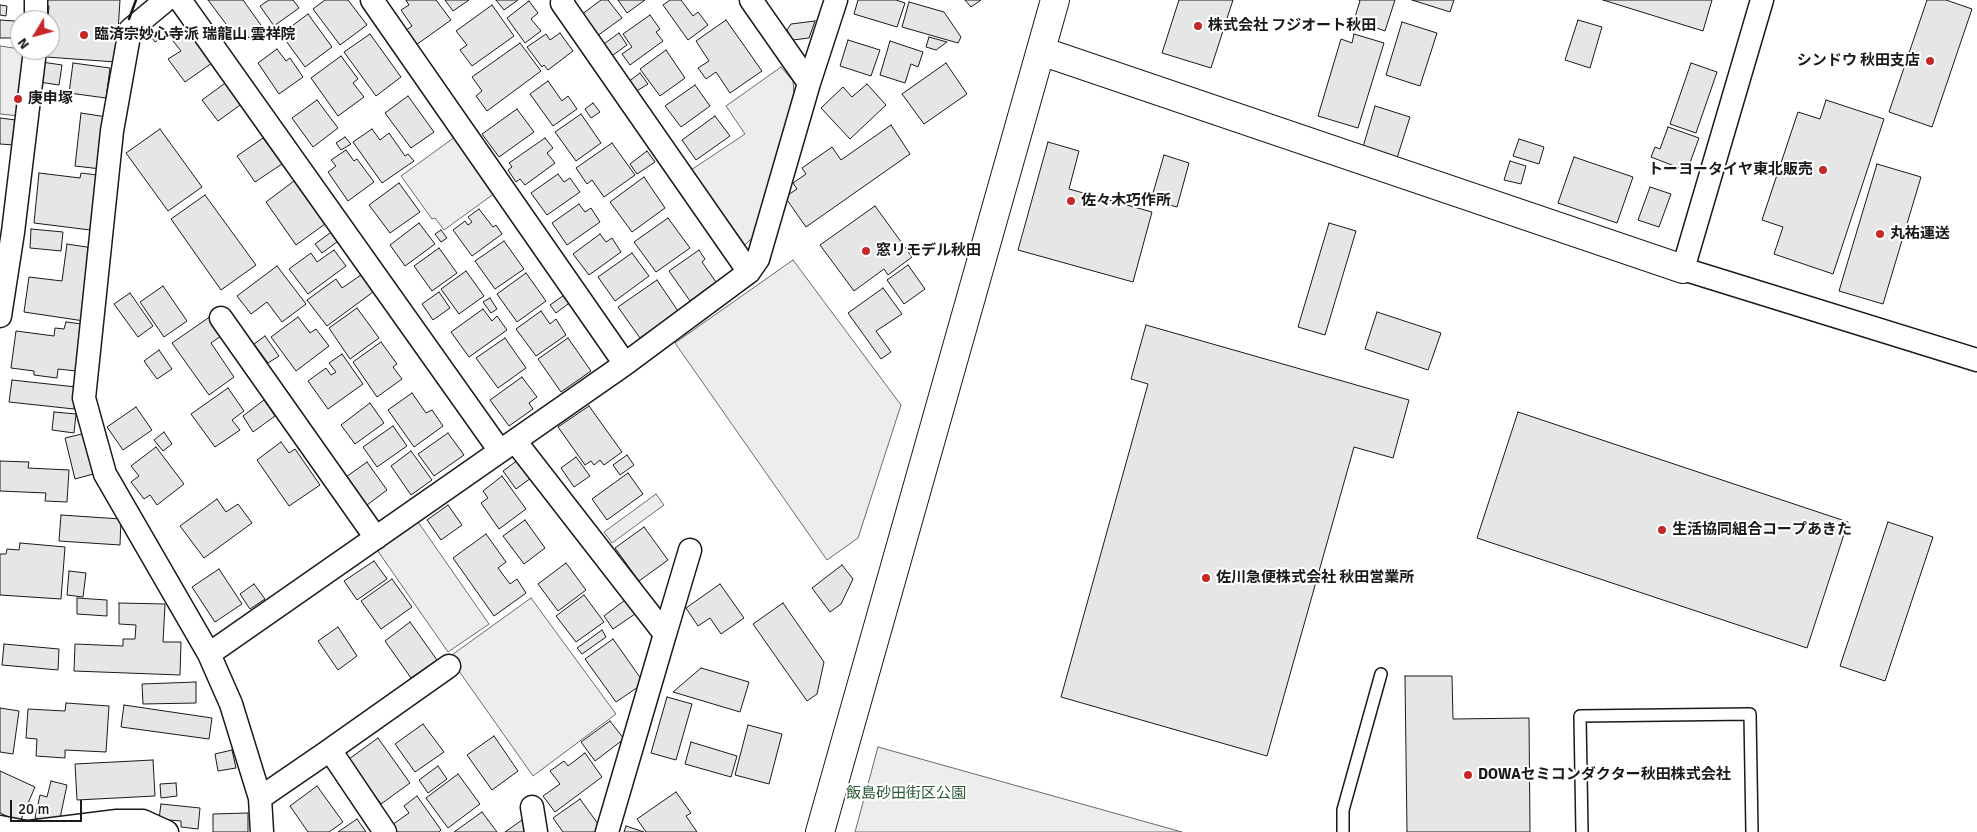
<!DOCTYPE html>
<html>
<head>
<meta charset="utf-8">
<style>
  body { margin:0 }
  #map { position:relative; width:1977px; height:832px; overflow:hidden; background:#fff; font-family:Signika,sans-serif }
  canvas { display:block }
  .north { position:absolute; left:10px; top:10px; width:50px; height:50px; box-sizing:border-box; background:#fff; border:1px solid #a3a3a3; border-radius:50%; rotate:233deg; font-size:14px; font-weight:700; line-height:20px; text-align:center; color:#1a1a1a }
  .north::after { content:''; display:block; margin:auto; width:18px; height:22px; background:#c62828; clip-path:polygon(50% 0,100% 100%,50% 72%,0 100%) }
  .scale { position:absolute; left:10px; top:800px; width:72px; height:22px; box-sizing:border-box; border:2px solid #1a1a1a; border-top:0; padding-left:6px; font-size:15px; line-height:18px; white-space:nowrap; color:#1a1a1a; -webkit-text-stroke:4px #fff; paint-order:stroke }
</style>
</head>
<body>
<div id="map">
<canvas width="1977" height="832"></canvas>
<div class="north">N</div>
<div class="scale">20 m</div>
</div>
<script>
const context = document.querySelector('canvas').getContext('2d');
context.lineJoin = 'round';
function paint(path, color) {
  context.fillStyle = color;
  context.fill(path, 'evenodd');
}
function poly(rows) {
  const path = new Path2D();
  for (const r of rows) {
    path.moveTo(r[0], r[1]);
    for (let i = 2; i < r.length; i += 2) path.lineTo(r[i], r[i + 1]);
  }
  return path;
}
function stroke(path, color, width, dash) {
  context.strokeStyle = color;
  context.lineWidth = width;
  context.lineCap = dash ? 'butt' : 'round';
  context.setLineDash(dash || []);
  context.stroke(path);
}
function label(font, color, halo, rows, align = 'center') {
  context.font = font + ' Signika,"Noto Sans JP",sans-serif';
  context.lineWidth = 4;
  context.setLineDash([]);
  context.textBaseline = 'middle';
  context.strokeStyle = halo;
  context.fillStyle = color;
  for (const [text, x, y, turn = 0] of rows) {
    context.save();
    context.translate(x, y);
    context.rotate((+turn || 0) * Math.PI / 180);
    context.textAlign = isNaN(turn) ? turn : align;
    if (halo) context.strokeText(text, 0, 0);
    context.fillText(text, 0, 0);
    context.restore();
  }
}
const built = poly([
  [0,46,27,50,20,116,0,114,0,46],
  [781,67,793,81,794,93,754,236,745,245,691,170,745,134,726,106,781,67],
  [455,137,495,193,444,230,435,218,432,219,401,176,455,137],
  [793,260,901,405,858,538,827,560,675,343,793,260],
  [656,494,664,505,612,543,604,532,656,494],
  [416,519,489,624,448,652,375,547,416,519],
  [531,598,616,714,533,776,449,657,531,598],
  [878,747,1182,832,855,832,878,747]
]);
const building = poly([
  [45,0,120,0,116,62,46,57,47,50,50,50,50,20,48,20,49,6,44,6,45,0],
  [208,0,243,0,263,28,249,38,240,27,232,32,208,0],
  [269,0,293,0,299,8,274,26,260,6,269,0],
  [325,0,348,0,367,25,340,45,313,9,325,0],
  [406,0,436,0,451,20,416,45,405,31,412,26,401,10,409,5,406,0],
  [445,0,469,0,453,11,445,0],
  [496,0,518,0,504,10,496,0],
  [601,0,608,0,622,18,597,36,581,15,601,0],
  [618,0,645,0,627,13,618,0],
  [670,0,681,0,693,16,698,12,708,25,688,40,663,5,670,0],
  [858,0,896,0,905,3,897,27,854,14,858,0],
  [965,0,981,0,971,7,965,0],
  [1179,0,1233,0,1211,68,1162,53,1179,0],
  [1359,0,1395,0,1385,31,1354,20,1360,1,1359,0],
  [1412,0,1454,0,1450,12,1412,0],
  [1603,0,1712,0,1703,31,1603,0],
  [1927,0,1946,0,1972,9,1932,127,1889,112,1927,0],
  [529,1,538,13,531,19,541,31,525,43,507,18,529,1],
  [909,2,944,12,961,37,958,43,902,27,909,2],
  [0,5,7,6,6,16,0,15,0,5],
  [492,5,514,36,472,66,460,50,467,45,456,31,492,5],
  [308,14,332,47,305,67,281,34,308,14],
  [650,15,660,29,656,32,663,41,630,65,622,54,632,47,623,34,650,15],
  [0,20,15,21,15,38,0,38,0,20],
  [726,20,762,71,730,93,716,72,706,79,698,68,709,61,696,41,726,20],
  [1578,20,1602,27,1590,68,1565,60,1578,20],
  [815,21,809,38,793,40,787,30,791,24,815,21],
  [1402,22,1437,33,1420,86,1386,75,1402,22],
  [152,27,160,39,155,42,147,31,152,27],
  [188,30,212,63,185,82,168,59,181,51,173,41,188,30],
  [560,33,573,51,548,70,544,65,542,67,527,47,546,34,550,40,560,33],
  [619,33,627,45,609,58,601,46,619,33],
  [370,34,401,77,376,96,344,52,370,34],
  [1354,34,1384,43,1358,128,1318,116,1341,39,1352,43,1354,34],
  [929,37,947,42,936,50,926,47,929,37],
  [848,40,880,50,871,76,840,66,848,40],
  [890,41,923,52,918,67,911,64,905,83,880,75,890,41],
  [520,43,541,71,487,111,476,96,482,91,472,77,520,43],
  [277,49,286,61,290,58,303,77,279,94,258,63,277,49],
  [666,50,685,78,660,96,640,69,666,50],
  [341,56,358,79,353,83,364,97,338,116,311,78,341,56],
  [42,62,62,65,59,85,39,82,42,62],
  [73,63,110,68,106,98,69,93,73,63],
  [946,63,967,94,924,124,902,94,946,63],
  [1691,63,1717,72,1696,133,1670,124,1691,63],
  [640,73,648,84,635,92,628,82,640,73],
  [228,81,243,103,218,121,202,100,228,81],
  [548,81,562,101,568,96,577,109,553,126,530,94,548,81],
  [867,84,886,105,850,139,821,108,843,87,852,97,867,84],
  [695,85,710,106,681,127,665,106,695,85],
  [408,96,434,132,411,148,385,113,408,96],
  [317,100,338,128,313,147,292,118,317,100],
  [1826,100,1884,119,1833,274,1774,254,1783,227,1762,220,1798,112,1820,119,1826,100],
  [593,103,600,112,591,118,585,109,593,103],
  [1375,106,1410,117,1397,158,1363,147,1375,106],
  [517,109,534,132,499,157,482,134,517,109],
  [81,113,107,117,101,169,75,166,81,113],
  [581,114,601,143,576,161,555,132,581,114],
  [715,116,730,136,696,160,682,140,715,116],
  [0,118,16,120,14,145,0,144,0,118],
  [891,125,910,154,806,227,785,197,797,189,793,183,806,174,802,168,832,147,841,160,891,125],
  [1668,127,1699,138,1687,171,1651,157,1655,147,1660,149,1668,127],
  [160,129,202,187,168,211,126,153,160,129],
  [372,129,380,140,389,133,405,156,408,154,414,161,382,183,353,142,372,129],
  [345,137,351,144,341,150,336,143,345,137],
  [263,138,282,164,255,182,237,156,263,138],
  [545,138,553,148,547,153,555,163,525,185,520,179,516,182,508,170,512,167,509,163,545,138],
  [1519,139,1544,147,1539,164,1513,156,1519,139],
  [1048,142,1079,151,1069,189,1152,212,1133,282,1018,250,1048,142],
  [612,143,635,175,604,197,592,180,587,184,576,168,612,143],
  [346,150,354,161,357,159,374,182,348,201,328,172,336,166,331,160,346,150],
  [647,151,655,162,637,174,630,164,647,151],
  [1164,155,1189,163,1177,207,1151,200,1164,155],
  [1574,157,1633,177,1617,223,1558,203,1574,157],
  [1510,161,1526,166,1521,184,1504,180,1510,161],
  [1877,164,1921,177,1883,304,1839,291,1877,164],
  [39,173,80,178,81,173,97,175,90,230,34,223,39,173],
  [558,174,564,182,570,178,580,192,547,215,531,193,558,174],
  [644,177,665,208,632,232,610,202,644,177],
  [294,181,325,224,296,245,266,202,294,181],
  [399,183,420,212,390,233,369,205,399,183],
  [1650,187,1671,194,1659,227,1638,220,1650,187],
  [205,195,256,265,221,290,171,219,205,195],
  [579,204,585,212,591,208,600,222,567,245,552,223,579,204],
  [875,206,912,257,888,275,884,269,854,291,820,245,875,206],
  [479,209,493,227,496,225,502,234,472,256,453,230,465,221,468,225,472,222,468,217,479,209],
  [668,218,690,248,656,272,634,242,668,218],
  [419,223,435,244,405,266,390,245,419,223],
  [1329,223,1356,231,1325,335,1298,327,1329,223],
  [31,229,63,232,61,251,30,248,31,229],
  [334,230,341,239,322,253,315,244,334,230],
  [441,230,447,238,441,242,435,234,441,230],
  [600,234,606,242,612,238,621,252,589,275,573,254,600,234],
  [504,241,524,269,495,289,475,261,504,241],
  [67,244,93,248,84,321,24,312,29,277,62,281,67,244],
  [439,248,457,273,432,291,414,266,439,248],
  [334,250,346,266,308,294,289,269,311,253,317,262,334,250],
  [699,250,705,259,702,262,716,282,690,301,669,271,699,250],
  [632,253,649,276,615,301,598,277,632,253],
  [908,265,925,289,904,304,887,280,908,265],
  [277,266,306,304,282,322,267,302,251,314,237,296,277,266],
  [466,271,484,296,459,314,441,289,466,271],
  [526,273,546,301,517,322,497,294,526,273],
  [361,275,373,292,327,326,307,300,336,279,342,288,361,275],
  [657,280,678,311,640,338,618,307,657,280],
  [163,286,187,321,164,337,140,302,163,286],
  [883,288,902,314,876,331,891,352,881,359,848,313,883,288],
  [439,292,450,308,433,320,422,304,439,292],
  [130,293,153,326,138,337,114,304,130,293],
  [567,293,572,301,556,313,550,305,567,293],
  [490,298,497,309,491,313,483,302,490,298],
  [357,308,379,338,350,359,329,328,357,308],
  [483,309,492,321,497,316,507,330,469,357,451,332,483,309],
  [541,311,550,324,556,319,566,335,536,356,516,329,541,311],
  [1377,312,1441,333,1428,370,1365,349,1377,312],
  [211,316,224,334,211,343,234,377,209,395,172,343,211,316],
  [298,317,310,333,316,329,329,346,296,371,271,337,298,317],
  [66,322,82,324,76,371,58,369,57,378,34,375,34,371,11,368,16,331,54,336,55,328,64,329,66,322],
  [1146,325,1409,400,1393,458,1354,447,1267,756,1061,697,1148,384,1131,379,1146,325],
  [265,336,279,356,268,363,254,344,265,336],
  [505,338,526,368,498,388,476,358,505,338],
  [568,338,591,371,561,392,538,359,568,338],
  [381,342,397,364,393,367,402,379,377,397,353,362,381,342],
  [159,350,172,369,157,379,144,361,159,350],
  [342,354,363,384,328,409,308,381,326,368,331,375,336,372,329,363,342,354],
  [522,377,537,397,529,403,533,409,509,426,490,400,522,377],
  [12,380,76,387,74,409,9,402,12,380],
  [228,388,244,411,232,420,240,430,215,447,191,414,228,388],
  [412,393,426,413,432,410,443,426,414,447,388,410,412,393],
  [264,400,275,416,253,432,243,416,264,400],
  [370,403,384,423,355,444,341,425,370,403],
  [589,406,622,452,604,465,600,460,594,465,591,461,585,465,558,427,589,406],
  [136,407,152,430,123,450,107,427,136,407],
  [54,412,76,414,74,433,52,430,54,412],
  [1518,412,1848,522,1807,648,1477,538,1518,412],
  [393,426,407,446,377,467,363,447,393,426],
  [164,432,172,444,163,451,154,440,164,432],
  [86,433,97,473,75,479,65,438,86,433],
  [448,433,464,455,434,476,418,454,448,433],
  [281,442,289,453,295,449,320,485,289,506,257,460,281,442],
  [156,447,184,484,157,505,150,495,144,499,131,482,139,476,131,466,156,447],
  [411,451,432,480,411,495,391,466,411,451],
  [627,455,634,465,620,475,613,465,627,455],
  [576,457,590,476,574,487,561,468,576,457],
  [518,460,531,478,516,489,503,471,518,460],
  [0,461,29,462,28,468,69,470,67,502,45,501,46,493,0,491,0,461],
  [367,462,387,490,367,505,346,477,367,462],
  [628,473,643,494,607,520,592,499,628,473],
  [502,476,526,509,499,529,481,503,488,498,483,491,502,476],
  [217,499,226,512,238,504,252,523,204,558,180,526,217,499],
  [448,505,462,525,441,540,427,520,448,505],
  [61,515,121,519,120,545,59,541,61,515],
  [525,520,545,548,524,564,503,536,525,520],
  [1888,522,1933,537,1885,681,1840,666,1888,522],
  [644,527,668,560,639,581,615,548,644,527],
  [486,534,506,562,498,568,510,584,517,579,526,593,494,616,453,558,486,534],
  [20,543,65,547,61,599,0,595,0,554,6,554,7,549,19,550,20,543],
  [374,561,387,579,357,600,344,581,374,561],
  [566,563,586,590,558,611,538,584,566,563],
  [842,565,853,579,841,604,830,612,812,588,842,565],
  [219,569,242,604,215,622,192,587,219,569],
  [69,571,86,573,83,597,67,595,69,571],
  [392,579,412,607,381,629,361,601,392,579],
  [254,584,265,599,250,609,240,594,254,584],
  [720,584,744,618,721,634,710,618,698,626,686,608,720,584],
  [584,595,604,622,576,642,556,616,584,595],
  [77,598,107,600,107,616,77,614,77,598],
  [625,600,635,614,613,629,604,616,625,600],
  [119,603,165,604,163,642,181,642,180,675,74,671,75,644,123,646,123,639,135,639,136,625,119,624,119,603],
  [783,603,824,662,817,694,807,701,753,624,783,603],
  [410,622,437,660,411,678,385,641,410,622],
  [338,627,357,656,338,670,318,641,338,627],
  [602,630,606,637,582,654,577,648,602,630],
  [613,639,644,683,616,702,585,659,613,639],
  [4,644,59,649,58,670,2,665,4,644],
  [701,668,749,682,740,712,673,692,701,668],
  [1405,676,1452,676,1453,719,1529,718,1530,832,1407,832,1405,676],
  [196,682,196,703,143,704,142,684,196,682],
  [667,697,692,704,676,760,651,753,667,697],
  [66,703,109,706,106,752,65,750,65,758,36,756,37,739,26,738,28,709,65,711,66,703],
  [124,705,212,718,209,739,121,727,124,705],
  [0,708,19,711,13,754,0,752,0,708],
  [610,721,624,739,595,761,581,742,610,721],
  [423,724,444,752,415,772,395,744,423,724],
  [748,725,782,734,769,784,735,775,748,725],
  [494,736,518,771,492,790,467,755,494,736],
  [378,738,410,783,381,804,349,759,378,738],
  [691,742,737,756,731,777,685,764,691,742],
  [232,750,236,768,218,771,215,754,232,750],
  [585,753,602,777,555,812,543,796,560,784,550,771,564,761,568,766,585,753],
  [153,760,155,796,77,800,75,764,153,760],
  [438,766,447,779,428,793,419,780,438,766],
  [0,771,35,787,20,822,0,813,0,771],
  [458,774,480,804,448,828,426,798,458,774],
  [51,781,67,785,59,823,35,818,40,795,47,797,51,781],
  [176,783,177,796,161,798,160,784,176,783],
  [317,786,343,822,329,832,308,832,290,806,317,786],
  [676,792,691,813,686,816,697,832,646,832,637,819,676,792],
  [417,796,441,830,439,832,397,832,392,825,409,813,404,806,417,796],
  [580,799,601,828,595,832,563,832,553,818,580,799],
  [161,804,200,808,198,829,181,827,181,821,159,819,161,804],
  [482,812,497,832,454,832,482,812],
  [248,813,248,832,213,832,213,814,248,813],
  [357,819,366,832,338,832,357,819],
  [522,820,530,832,505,832,522,820],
  [626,826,644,832,624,832,626,826]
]);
const lane = poly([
  [1343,832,1343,810,1381,674],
  [1582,832,1580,716,1750,714,1752,832]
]);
const street = poly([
  [166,0,130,30,112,131,84,398,105,474,209,654,231,704,260,798,262,832],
  [180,0,500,451],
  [372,0,625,364],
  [563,0,562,3,749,272],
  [751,0,809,83],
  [1762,0,1683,269,1977,360],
  [36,20,36,0],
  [0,316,13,232,35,50],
  [221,318,376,538],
  [515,441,665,634,607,832],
  [665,634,690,550],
  [209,654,625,364,749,272,758,259,809,83,836,0],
  [330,750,449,666],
  [260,798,330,750,385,832],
  [532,807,536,832],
  [0,827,26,832],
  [29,832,117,821,143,821,167,832]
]);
const secondary = poly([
  [1041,51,1683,269],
  [820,832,1055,0]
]);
const wall = poly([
  [129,19,136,0]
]);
const markers = [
  [1198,26,5,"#c62828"],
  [84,35,5,"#c62828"],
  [1930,61,5,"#c62828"],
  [18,99,5,"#c62828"],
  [1823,170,5,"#c62828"],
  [1071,201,5,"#c62828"],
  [1880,234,5,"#c62828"],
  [866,251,5,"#c62828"],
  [1662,530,5,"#c62828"],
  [1206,578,5,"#c62828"],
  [1468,775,5,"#c62828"]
];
const poiNames = [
  ["株式会社 フジオート秋田",1208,26],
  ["臨済宗妙心寺派 瑞龍山 雲祥院",94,35],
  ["シンドウ 秋田支店",1920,61,"right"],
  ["庚申塚",28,99],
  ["トーヨータイヤ東北販売",1813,170,"right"],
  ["佐々木巧作所",1081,201],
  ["丸祐運送",1890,234],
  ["窓リモデル秋田",876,251],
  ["生活協同組合コープあきた",1672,530],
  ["佐川急便株式会社 秋田営業所",1216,578],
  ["DOWAセミコンダクター秋田株式会社",1478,775]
];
const parkNames = [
  ["飯島砂田街区公園",906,794]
];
paint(built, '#ededed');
stroke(built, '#6a6a6a', 1);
paint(building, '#e6e6e6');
stroke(building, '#1a1a1a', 1);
stroke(lane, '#1a1a1a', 14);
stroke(street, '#1a1a1a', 25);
stroke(secondary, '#1a1a1a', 30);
stroke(lane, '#fff', 11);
stroke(street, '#fff', 22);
stroke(secondary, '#fff', 28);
stroke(wall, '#1a1a1a', 2.5);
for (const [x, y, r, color] of markers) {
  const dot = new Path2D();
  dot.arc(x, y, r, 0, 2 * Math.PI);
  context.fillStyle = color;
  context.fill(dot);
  stroke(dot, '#fff', 2);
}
label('bold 15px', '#1a1a1a', '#fff', poiNames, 'left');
label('15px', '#2b5a34', '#fff', parkNames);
</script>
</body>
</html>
